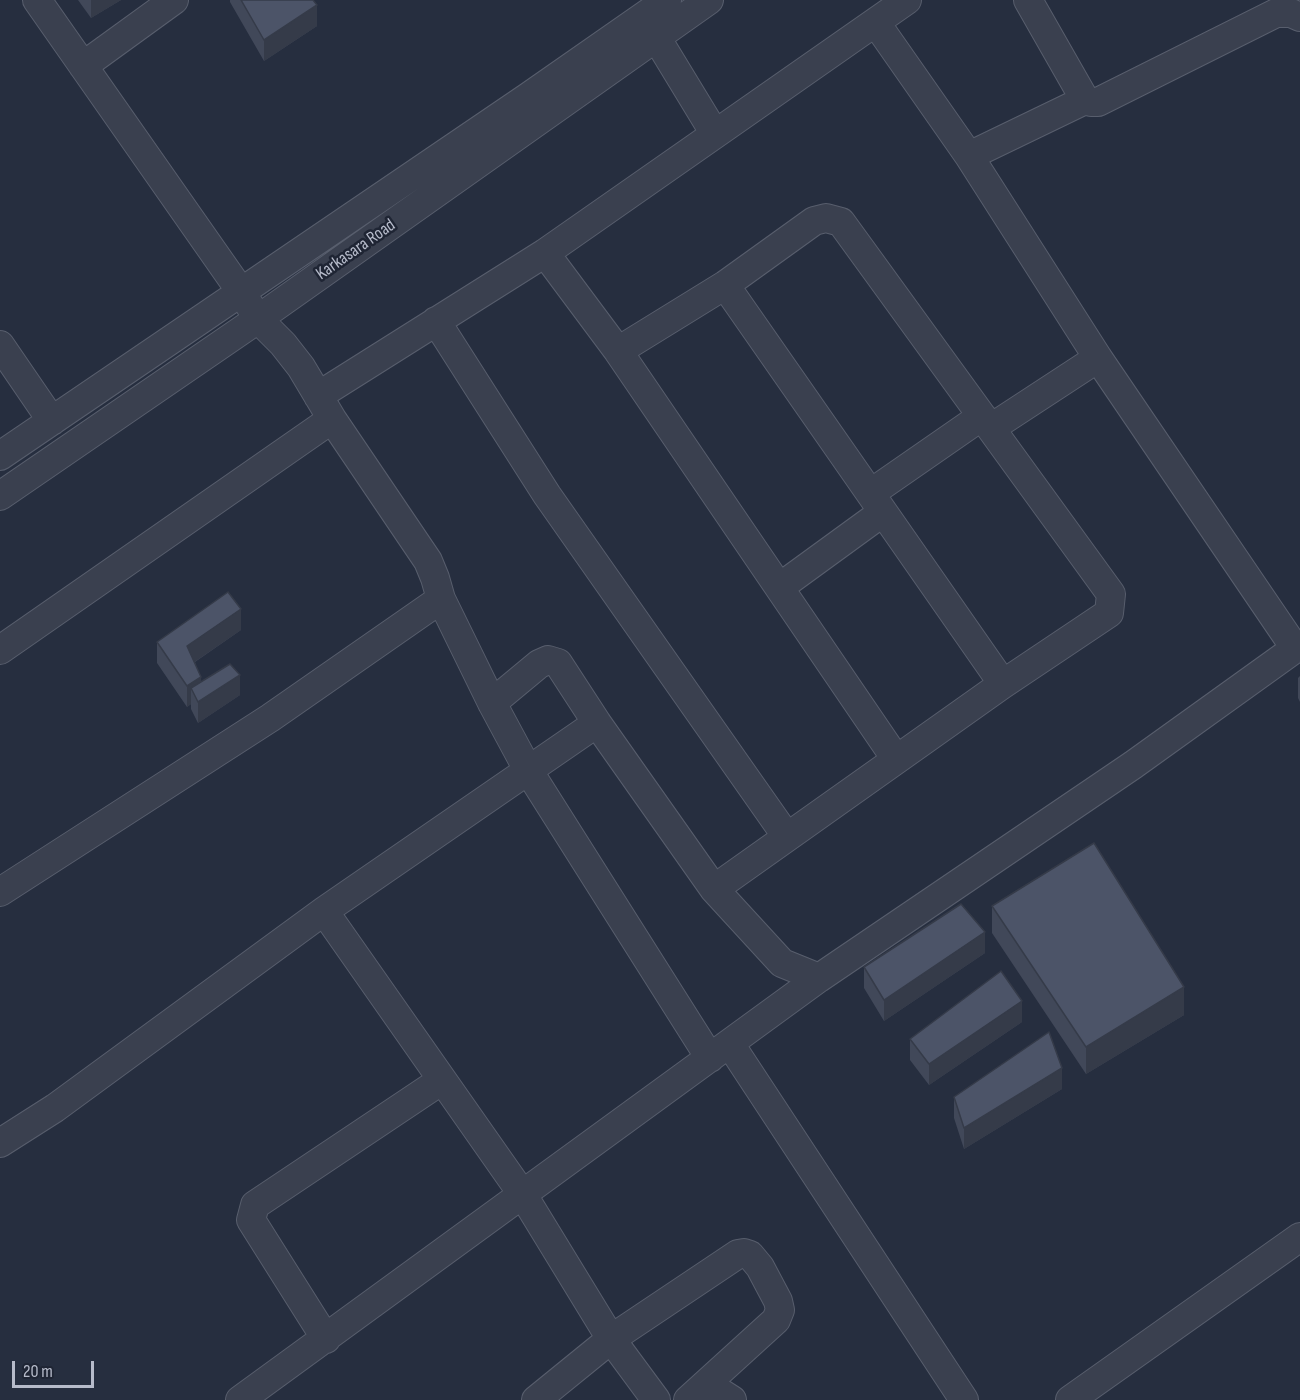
<!DOCTYPE html>
<html>
<head>
<meta charset="utf-8">
<style>
  body { margin:0 }
  #map { position:relative; width:1300px; height:1400px; overflow:hidden; background:#262e3f; font-family:"Sofia Sans Condensed",sans-serif }
  canvas { display:block }
  .scale { position:absolute; left:12px; top:1361px; width:82px; height:27px; box-sizing:border-box; border:3px solid #b6bbca; border-top:0; padding-left:8px; font-size:18px; line-height:21px; white-space:nowrap; color:#b6bbca; -webkit-text-stroke:4px #1f2534; paint-order:stroke }
</style>
</head>
<body>
<div id="map">
<canvas width="1300" height="1400"></canvas>
<div class="scale">20 m</div>
</div>
<script>
const context = document.querySelector('canvas').getContext('2d');
context.lineJoin = 'round';
function poly(rows) {
  const path = new Path2D();
  for (const r of rows) {
    path.moveTo(r[0], r[1]);
    for (let i = 2; i < r.length; i += 2) path.lineTo(r[i], r[i + 1]);
  }
  return path;
}
function stroke(path, color, width, dash) {
  context.strokeStyle = color;
  context.lineWidth = width;
  context.lineCap = dash ? 'butt' : 'round';
  context.setLineDash(dash || []);
  context.stroke(path);
}
function paint(path, color) {
  context.fillStyle = color;
  context.fill(path, 'evenodd');
}
function label(font, color, halo, rows, align = 'center') {
  context.font = font + ' "Sofia Sans Condensed",sans-serif';
  context.lineWidth = 5;
  context.setLineDash([]);
  context.textBaseline = 'middle';
  context.strokeStyle = halo;
  context.fillStyle = color;
  for (const [text, x, y, turn = 0] of rows) {
    context.save();
    context.translate(x, y);
    context.rotate((+turn || 0) * Math.PI / 180);
    context.textAlign = isNaN(turn) ? turn : align;
    if (halo) context.strokeText(text, 0, 0);
    context.fillText(text, 0, 0);
    context.restore();
  }
}
const minor = poly([
  [37,0,242,293,258,319,283,344,301,367,332,419,428,561,435,578,441,599,492,703,528,770,710,1058],
  [1028,0,1085,100,1091,102,1098,102,1276,13,1291,13,1300,17],
  [876,23,969,156,1098,358,1295,648],
  [656,37,715,134],
  [83,66,174,0],
  [969,156,1085,100],
  [545,253,618,351,896,759],
  [725,285,1003,684],
  [436,321,547,495,787,837],
  [0,345,52,421],
  [618,351,725,285,814,221,826,218,841,222,1111,594,1109,613,1003,684,714,889],
  [318,396,545,253,907,0],
  [991,428,1098,358],
  [0,456,528,97,667,0],
  [871,493,982,416],
  [0,496,258,319,709,0],
  [780,587,883,512],
  [0,650,332,419],
  [492,703,539,664,548,660,558,663,597,723,714,889,782,963,819,978],
  [0,892,270,718,441,599],
  [324,911,523,1195,611,1339,656,1400],
  [730,1044,964,1400],
  [0,1143,55,1108,324,911,597,723],
  [326,1339,251,1220,255,1205,442,1080],
  [707,1384,732,1400],
  [240,1400,819,978,1133,765,1300,645],
  [536,1400,611,1339,738,1254,744,1253,750,1255,760,1267,778,1301,780,1310,776,1320,688,1400],
  [1070,1400,1300,1237]
]);
const wall = poly([
  [78,0,121,0,91,18],
  [230,0,313,0,317,26,264,61,230,2],
  [241,630,195,662,201,682,240,695,198,723,191,709,191,704,187,707,157,663,157,642],
  [1300,676,1300,702,1298,698,1298,678],
  [992,906,1184,1015,1086,1074,992,933],
  [985,953,884,1021,864,988,864,967],
  [1022,1022,929,1085,910,1060,910,1039],
  [1062,1089,964,1149,954,1118,954,1097]
]);
const shadedWall = poly([
  [91,0,121,0,91,18],
  [317,5,317,26,264,61,264,40],
  [241,609,241,630,187,667,187,646],
  [240,675,240,695,198,723,198,702],
  [201,677,201,698,191,688,191,704,187,707,187,686],
  [985,932,985,953,884,1021,884,1000],
  [1184,987,1184,1015,1086,1074,1086,1047],
  [1022,1001,1022,1022,929,1085,929,1064],
  [1062,1068,1062,1089,964,1149,964,1128]
]);
const building = poly([
  [241,0,313,0,317,5,264,40,241,0],
  [228,592,241,609,187,646,201,677,187,686,157,642,228,592],
  [230,664,240,675,198,702,191,688,230,664],
  [1094,843,1184,987,1086,1047,992,906,1094,843],
  [961,904,985,932,884,1000,864,967,961,904],
  [1001,971,1022,1001,929,1064,910,1039,1001,971],
  [1049,1032,1062,1068,964,1128,954,1097,1049,1032]
]);
const streetNames = [
  ["Karkasara Road",356,250,-35]
];
stroke(minor, '#585e6d', 30);
stroke(minor, '#3a404f', 28);
paint(wall, '#414859');
paint(shadedWall, '#353b49');
paint(building, '#4c5468');
stroke(building, '#353b49', 1.5);
label('18px', '#b6bbca', '#1f2534', streetNames);
</script>
</body>
</html>
